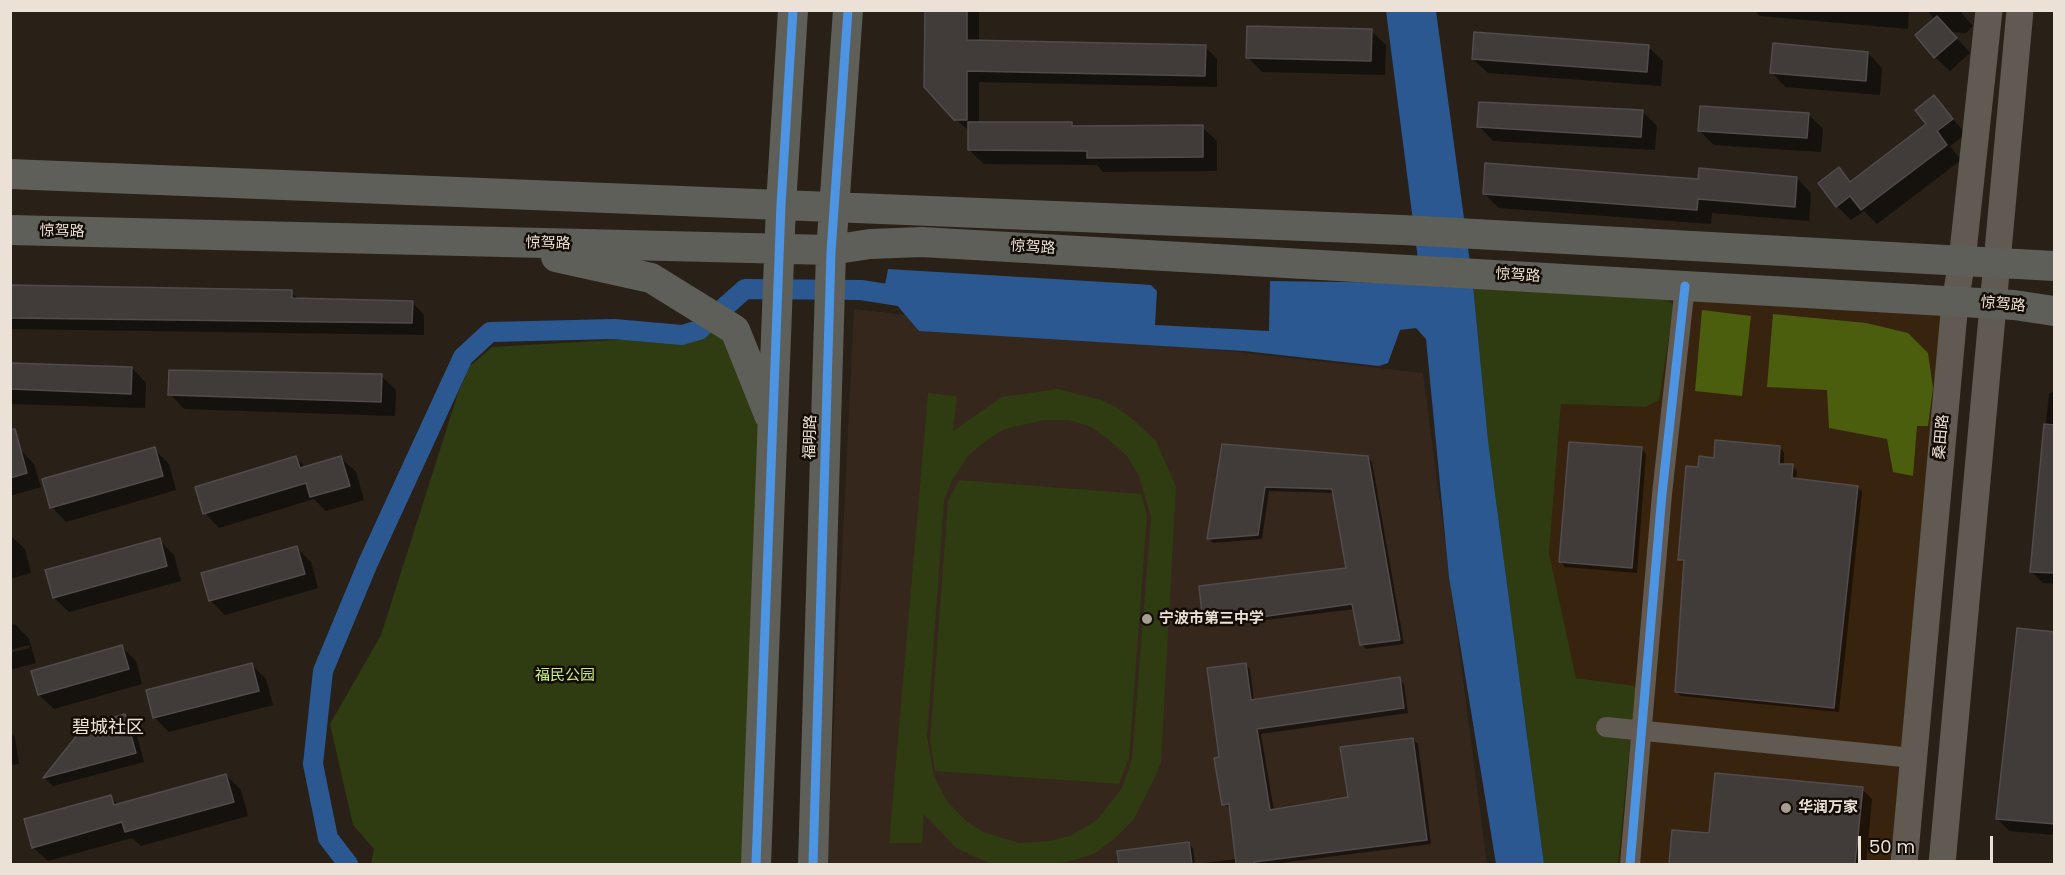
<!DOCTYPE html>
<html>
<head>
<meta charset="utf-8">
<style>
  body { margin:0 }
  #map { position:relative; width:2065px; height:875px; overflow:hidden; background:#292017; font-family:Poppins,sans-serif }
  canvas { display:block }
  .frame { position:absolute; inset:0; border:12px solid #ece1d6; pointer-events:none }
  .scale { position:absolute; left:1858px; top:836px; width:135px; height:27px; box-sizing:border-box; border:3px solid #ece1d6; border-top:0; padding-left:8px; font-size:18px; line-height:21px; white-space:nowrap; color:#ece1d6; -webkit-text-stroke:4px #130c05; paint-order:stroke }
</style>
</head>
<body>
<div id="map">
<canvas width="2065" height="875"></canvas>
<div class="frame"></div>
<div class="scale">50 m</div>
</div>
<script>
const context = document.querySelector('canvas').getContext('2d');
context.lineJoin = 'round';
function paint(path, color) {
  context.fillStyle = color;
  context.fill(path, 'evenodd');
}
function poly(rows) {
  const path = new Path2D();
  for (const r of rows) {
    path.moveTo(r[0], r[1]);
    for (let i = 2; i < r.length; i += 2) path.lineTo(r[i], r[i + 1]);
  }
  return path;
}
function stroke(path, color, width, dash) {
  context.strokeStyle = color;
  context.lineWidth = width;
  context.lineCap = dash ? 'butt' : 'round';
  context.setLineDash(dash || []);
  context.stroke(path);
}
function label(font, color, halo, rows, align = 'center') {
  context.font = font + ' Poppins,"Noto Sans SC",sans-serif';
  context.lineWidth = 5;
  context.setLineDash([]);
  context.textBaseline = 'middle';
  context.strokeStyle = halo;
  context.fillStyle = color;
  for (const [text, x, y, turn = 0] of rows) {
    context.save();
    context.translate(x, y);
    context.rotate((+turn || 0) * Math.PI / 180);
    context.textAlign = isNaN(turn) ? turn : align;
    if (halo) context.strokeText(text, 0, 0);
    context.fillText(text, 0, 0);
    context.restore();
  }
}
const built = poly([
  [1653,290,1947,312,1895,864,1618,864,1636,686,1576,678,1549,553,1561,404,1645,407]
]);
const education = poly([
  [854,309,1423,373,1487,864,827,864]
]);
const green = poly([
  [1473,285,1653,290,1674,305,1659,400,1645,407,1561,404,1549,553,1576,678,1636,686,1618,864,1544,864,1488,440],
  [721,324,770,426,741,864,371,864,374,849,353,825,330,724,381,635,458,393,470,366,492,347,649,338,688,344],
  [1058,389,1101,400,1118,408,1137,423,1156,441,1176,487,1161,762,1155,777,1134,819,1114,839,1094,854,1075,860,1054,864,991,864,956,848,924,814,922,843,889,843,928,393,957,396,953,431,1002,397],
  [1044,420,1068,420,1091,427,1108,439,1127,456,1139,476,1151,517,1132,759,1122,788,1097,820,1070,836,1050,841,1019,843,983,832,966,821,947,801,934,776,927,737,944,501,952,480,969,455,988,439,1005,429],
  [959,480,1141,494,1147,515,1129,758,1119,784,935,771,930,741,948,501]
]);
const forest = poly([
  [1702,310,1751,316,1742,396,1695,391],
  [1773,314,1866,323,1908,333,1928,353,1933,388,1928,426,1917,426,1913,476,1893,472,1887,439,1829,428,1827,390,1767,387]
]);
const water = poly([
  [1386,11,1436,11,1473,285,1488,440,1544,864,1496,864,1449,577,1426,339,1416,328,1400,330,1388,363,1379,366,1244,351,919,331,884,290,888,269,1137,284,1151,285,1157,291,1155,325,1269,331,1270,281,1421,283]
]);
const shadow = poly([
  [926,10,979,10,979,42,1205,47,1217,59,1217,87,979,82,979,123,1071,123,1075,127,1202,127,1217,141,1217,171,1103,172,1097,165,984,164,969,150,970,131,955,119],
  [1754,10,1909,10,1908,29,1760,16],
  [1927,10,1959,10,1973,26,1966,33,1951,32,1970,53,1950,71,1935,57,1935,20],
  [1371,31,1386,45,1385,75,1262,72,1248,57],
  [1648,47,1663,61,1661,86,1488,73,1473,59],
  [1868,53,1882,68,1880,95,1786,87,1771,72],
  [1934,97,1966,134,1950,146,1961,160,1877,224,1864,211,1851,220,1837,206,1839,169,1852,182,1928,124],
  [1642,111,1657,126,1655,150,1493,141,1479,126],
  [1808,114,1823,129,1821,152,1714,145,1700,131],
  [1797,178,1811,193,1809,221,1712,213,1711,224,1499,208,1484,193,1699,181],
  [10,287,291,292,299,300,412,302,424,315,424,335,10,329],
  [10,364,132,368,146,383,145,408,10,404],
  [381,376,396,390,395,416,184,409,170,394],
  [2054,391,2054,584,2043,583,2031,571,2049,394],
  [1223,445,1367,457,1372,462,1404,644,1366,649,1361,644,1355,609,1210,627,1205,622,1347,569,1335,493,1269,491,1262,539,1213,543,1208,538],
  [1780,448,1784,452,1784,465,1792,466,1797,471,1796,480,1858,487,1862,492,1839,712,1681,696,1676,691,1684,564,1680,559,1700,469,1715,459],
  [20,449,34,464,41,487,10,496,10,452],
  [154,449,169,464,176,490,66,522,52,507],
  [1642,449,1646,454,1637,573,1565,567,1561,562],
  [296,458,306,468,341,458,356,472,364,500,326,511,314,499,219,528,205,513],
  [10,535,25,549,31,573,10,579],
  [159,540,174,555,181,581,69,612,54,598],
  [296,547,311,562,318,588,225,615,210,600],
  [15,624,29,639,36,663,10,670,10,653,30,648,29,645,10,650,10,625],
  [2054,633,2054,835,2009,831,1997,818],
  [121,646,136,661,142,684,54,709,39,695],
  [251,664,266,679,273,705,169,732,154,717],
  [1245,664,1250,669,1254,701,1399,679,1404,684,1408,713,1261,734,1274,811,1350,798,1413,739,1418,744,1431,844,1273,864,1121,864,1119,853,1188,844,1193,848,1195,864,1237,859,1231,809,1223,804,1221,758],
  [125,716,134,725,144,762,53,786,45,778,78,735],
  [10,732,15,737,19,764,10,765],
  [226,775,241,790,248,816,141,846,132,838,48,861,33,847,110,797,119,805],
  [1862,789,1872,799,1866,864,1670,864,1673,831,1710,834]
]);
const canal = poly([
  [348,864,328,838,313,764,323,671,368,563,463,357,490,332,614,329,682,335,699,330,745,289,861,290,912,298]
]);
const building = poly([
  [925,10,967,10,967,40,1206,45,1205,76,967,71,967,120,954,120,924,87,925,10],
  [1937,16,1957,38,1934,58,1915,35,1937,16],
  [1247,26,1372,29,1371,61,1246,58,1247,26],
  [1474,32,1649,45,1647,72,1472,59,1474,32],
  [1773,43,1868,52,1866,81,1770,73,1773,43],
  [1934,95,1953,119,1937,131,1947,145,1861,210,1850,196,1836,207,1818,183,1839,167,1850,182,1926,124,1915,110,1934,95],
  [1479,102,1643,110,1641,137,1477,127,1479,102],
  [1700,106,1809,113,1807,138,1698,131,1700,106],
  [968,122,1072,122,1072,126,1203,125,1203,157,1087,158,1087,151,968,150,968,122],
  [1485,163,1698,179,1699,168,1797,177,1795,207,1698,199,1697,210,1483,194,1485,163],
  [10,285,292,290,292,298,413,301,412,323,10,318,10,285],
  [10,363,132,367,131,394,10,389,10,363],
  [169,370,382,374,381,402,168,395,169,370],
  [2044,424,2055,425,2055,573,2030,572,2044,424],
  [10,429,15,429,27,473,10,478,10,429],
  [1715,440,1780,446,1779,464,1793,464,1792,478,1858,486,1834,708,1675,692,1684,560,1678,560,1686,466,1698,467,1699,456,1714,458,1715,440],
  [1569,442,1642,447,1632,568,1559,562,1569,442],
  [1222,444,1368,456,1400,640,1360,645,1352,604,1240,620,1203,623,1199,586,1346,568,1332,489,1265,487,1258,535,1207,539,1222,444],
  [155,447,163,476,50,508,42,479,155,447],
  [296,456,300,468,341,456,350,486,310,497,306,483,203,514,195,487,296,456],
  [160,538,167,566,53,598,45,570,160,538],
  [297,546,305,574,209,601,201,573,297,546],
  [2017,628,2055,632,2055,824,1996,819,2017,628],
  [122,645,129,669,38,695,31,671,122,645],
  [252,663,259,691,153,718,146,690,252,663],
  [1246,663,1251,700,1400,677,1404,708,1257,729,1270,810,1348,797,1340,747,1413,738,1427,840,1254,862,1255,864,1236,864,1229,804,1222,805,1214,758,1219,757,1207,668,1246,663],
  [125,714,136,753,43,778,78,734,92,730,90,724,125,714],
  [1715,773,1863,787,1855,864,1669,864,1672,830,1709,833,1715,773],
  [226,774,234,802,125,832,122,822,32,848,24,819,111,795,114,805,226,774],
  [1189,842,1192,864,1119,864,1117,851,1189,842]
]);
const minor = poly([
  [1606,727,1913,758],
  [1630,864,1662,494,1685,286]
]);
const secondary = poly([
  [1904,864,1955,302,1962,261,1989,10],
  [1942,864,2020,10]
]);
const primary = poly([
  [10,174,1403,230,2054,266],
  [10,230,831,250,870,244,922,242,2014,305,2054,311],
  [556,257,651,278,735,330,769,415],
  [756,864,781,205,793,10],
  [813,864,831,252,848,10]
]);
const cycleway = poly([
  [756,864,781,205,793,10],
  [813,864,831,252,848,10],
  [1630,864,1662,494,1685,286]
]);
const markers = [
  [1147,619,6,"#a89d93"],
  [1786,808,6,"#a89d93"]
];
const streetNames = [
  ["惊驾路",62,232,1],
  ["惊驾路",548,244,1],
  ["惊驾路",1033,248,3],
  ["惊驾路",1518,276,3],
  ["惊驾路",2003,305,5],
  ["福明路",811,437,-88],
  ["桑田路",1942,437,-85]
];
const poiNames = [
  ["宁波市第三中学",1159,619],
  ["华润万家",1798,808]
];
const parkNames = [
  ["福民公园",565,676]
];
const quarterNames = [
  ["碧城社区",108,728]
];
paint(built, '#38240e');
paint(education, '#36271d');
paint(green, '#2f3b10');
paint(forest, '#4a5e0d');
paint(water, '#2b5891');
paint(shadow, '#0007');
stroke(canal, '#2b5891', 20);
paint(building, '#413b3a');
stroke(building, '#524b4c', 1.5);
stroke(minor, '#605a52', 20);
stroke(secondary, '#605a52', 27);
stroke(primary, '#5e5f58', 30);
stroke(cycleway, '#4d94e3', 9);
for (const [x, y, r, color] of markers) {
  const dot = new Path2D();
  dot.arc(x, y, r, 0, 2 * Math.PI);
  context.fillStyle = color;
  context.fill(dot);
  stroke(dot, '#130c05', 2);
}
label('15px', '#ece1d6', '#130c05', streetNames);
label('bold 15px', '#ece1d6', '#130c05', poiNames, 'left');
label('15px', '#c7ee7e', '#130c05', parkNames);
label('18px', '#ece1d6', '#130c05', quarterNames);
</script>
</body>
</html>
